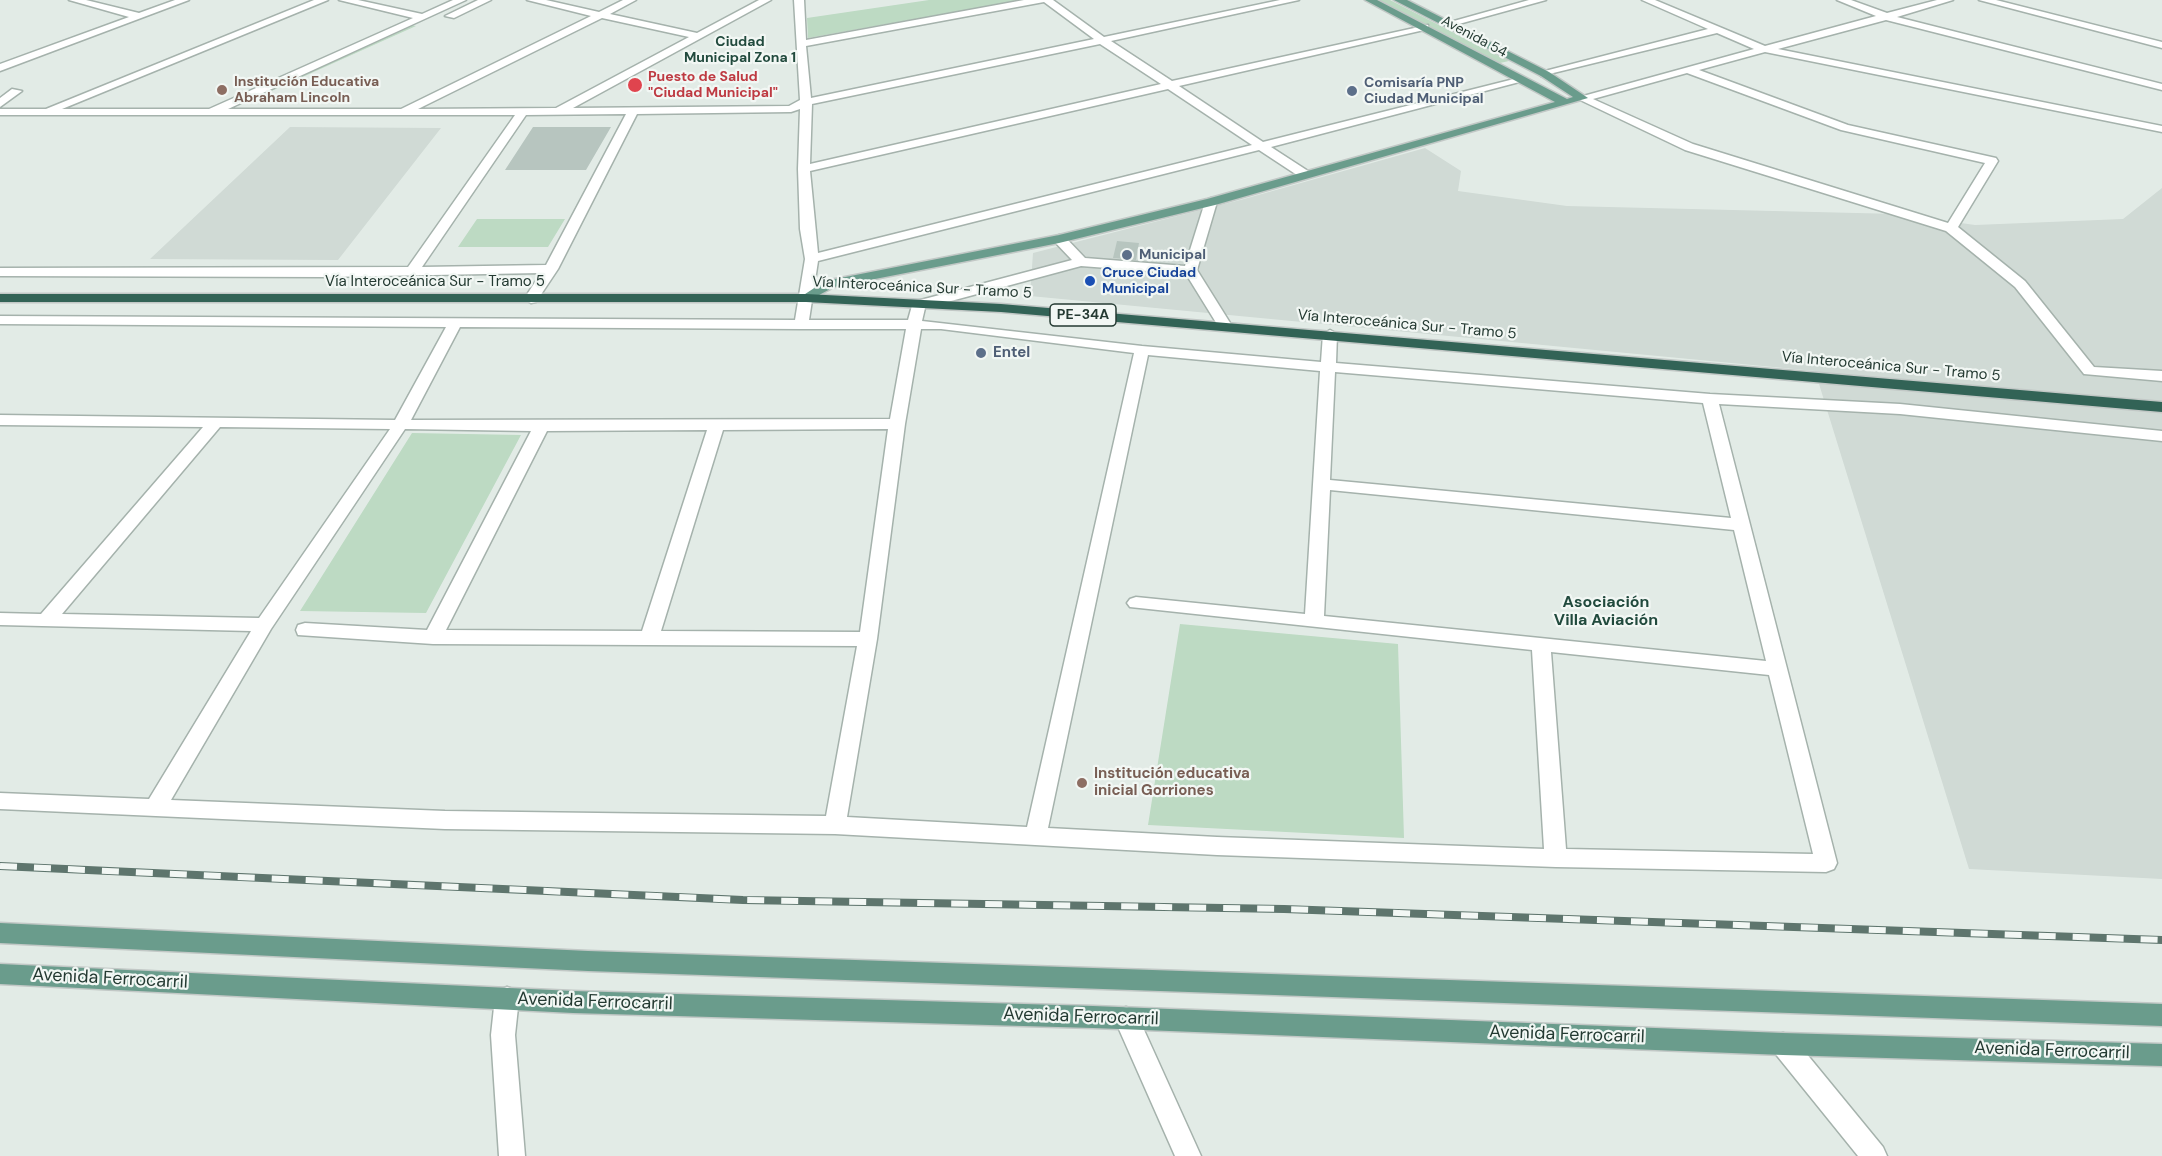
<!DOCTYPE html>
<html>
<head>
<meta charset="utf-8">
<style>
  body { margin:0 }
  canvas { display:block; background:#e2ebe6 }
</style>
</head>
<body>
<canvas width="2162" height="1156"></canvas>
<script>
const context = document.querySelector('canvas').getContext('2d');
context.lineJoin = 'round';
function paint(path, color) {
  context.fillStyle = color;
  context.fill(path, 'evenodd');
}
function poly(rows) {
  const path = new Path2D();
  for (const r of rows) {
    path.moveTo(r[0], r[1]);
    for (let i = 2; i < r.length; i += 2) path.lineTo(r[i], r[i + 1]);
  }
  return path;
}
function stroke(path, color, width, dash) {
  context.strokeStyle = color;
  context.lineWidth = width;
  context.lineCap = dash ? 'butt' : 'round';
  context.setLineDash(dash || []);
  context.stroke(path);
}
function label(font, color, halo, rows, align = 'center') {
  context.font = font + ' "DM Sans",sans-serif';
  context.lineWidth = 4.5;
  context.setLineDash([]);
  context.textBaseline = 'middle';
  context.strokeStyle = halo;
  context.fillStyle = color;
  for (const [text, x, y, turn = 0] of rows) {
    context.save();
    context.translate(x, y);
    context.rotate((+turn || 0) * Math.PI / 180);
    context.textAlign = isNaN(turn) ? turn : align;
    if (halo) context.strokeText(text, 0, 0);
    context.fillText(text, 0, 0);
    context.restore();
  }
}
const built = poly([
  [290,127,441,128,338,260,150,259],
  [1425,148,1461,171,1458,191,1567,206,1898,214,1975,225,2123,219,2162,188,2162,879,1969,869,1815,371,1030,296,1033,253,1244,199]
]);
const green = poly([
  [929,0,1022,0,808,38,807,18],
  [1379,0,1390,0,1509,61,1500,63],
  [410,25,416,26,247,102,250,99],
  [477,219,565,219,548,247,458,247],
  [412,433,521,435,426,613,300,611],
  [1180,624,1398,644,1404,838,1148,825]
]);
const building = poly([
  [533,127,611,127,586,170,505,170],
  [1117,241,1139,243,1136,260,1113,258]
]);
const minor = poly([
  [69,0,86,0,139,13,175,0,189,0,0,71,0,64,129,17,69,0],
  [314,0,328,0,62,109,209,109,413,18,339,0,358,0,422,14,453,0,466,0,228,109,401,109,591,16,527,0,546,0,599,12,623,0,636,0,610,14,697,33,759,0,771,0,573,108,789,106,800,100,794,0,804,0,806,40,1024,0,1053,0,1104,37,1280,0,1299,0,1111,41,1172,81,1428,25,1428,29,1424,30,1179,86,1263,142,1522,77,1527,80,1271,147,1308,171,1308,177,1300,177,1259,150,818,261,809,320,908,320,913,302,1072,260,1052,239,1059,235,1064,236,1085,258,1185,266,1205,202,1211,198,1217,202,1197,270,1232,326,1230,329,1220,329,1186,274,1081,266,925,308,922,321,1142,346,1321,362,1323,334,1330,330,1337,334,1336,363,1710,394,1900,404,2162,431,2162,441,1900,414,1719,404,1837,863,1834,869,1826,872,1556,867,1217,855,835,834,445,829,0,809,0,793,149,799,251,631,0,625,0,613,41,614,203,427,0,425,0,415,395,420,446,327,0,324,0,316,795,320,805,259,800,229,798,169,800,109,791,112,637,114,558,269,536,302,531,303,524,299,541,273,325,277,0,276,0,268,408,267,515,115,0,115,0,109,46,109,314,0],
  [1044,2,1094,39,811,98,806,46,1044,2],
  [602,18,689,37,556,108,418,109,602,18],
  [1100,44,1161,84,810,164,812,104,1100,44],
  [1168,89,1252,145,818,253,810,171,1168,89],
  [626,114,546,265,422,267,526,115,626,114],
  [460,327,801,329,906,329,890,419,411,420,460,327],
  [921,329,941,329,1134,353,1027,827,847,817,877,639,905,424,921,329],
  [1148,355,1320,371,1305,614,1136,597,1130,599,1127,603,1130,607,1532,650,1544,849,1217,837,1048,828,1148,355],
  [1335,372,1703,403,1731,518,1330,480,1335,372],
  [220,427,390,429,259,618,62,614,220,427],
  [405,429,531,431,427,630,305,623,298,625,296,630,298,635,433,644,857,646,826,816,445,811,171,800,271,629,405,429],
  [888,429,860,632,661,631,723,430,888,429],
  [707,430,642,631,446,630,547,431,707,430],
  [1330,490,1734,530,1766,661,1324,616,1330,490],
  [1551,652,1769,675,1813,854,1566,849,1551,652],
  [478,0,491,0,454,18,445,16,478,0],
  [1529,0,1546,0,1448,27,1443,24,1529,0],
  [1642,0,1655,0,1765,46,1876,16,1837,0,1851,0,1887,13,1937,0,1953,0,1897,17,2162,84,2162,90,1886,20,1778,49,2162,126,2162,132,1765,52,1699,70,1848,125,1996,158,1998,161,1958,227,2025,281,2094,367,2162,371,2162,381,2084,374,2015,287,1946,231,1685,150,1576,98,1754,49,1717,33,1541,76,1541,72,1708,29,1642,0],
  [1687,73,1841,130,1985,163,1948,223,1693,144,1593,99,1687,73],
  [1979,0,1996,0,2162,42,2162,48,1979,0],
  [12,89,22,91,0,107,0,98,12,89],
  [507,987,515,990,519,998,515,1035,525,1156,499,1156,491,1035,495,998,499,990,507,987],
  [1126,1007,1135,1010,1201,1156,1175,1156,1114,1018,1117,1010,1126,1007],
  [1783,1033,1792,1036,1883,1147,1887,1156,1858,1156,1774,1052,1771,1044,1774,1036,1783,1033]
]);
const major = poly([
  [1365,0,1377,0,1567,99,1573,97,1541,76,1394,0,1407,0,1549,72,1588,98,1215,205,1059,243,834,287,806,302,799,298,825,281,1059,235,1207,199,1555,102,1365,0],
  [0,923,588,951,2162,1004,2162,1026,588,971,0,943,0,923],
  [0,964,573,991,1093,1006,1783,1033,2162,1044,2162,1066,1783,1055,1093,1028,573,1013,0,984,0,964]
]);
const highway = poly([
  [0,294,806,294,1001,304,2162,402,2162,412,1001,312,806,302,0,302,0,294]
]);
const rail = poly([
  [0,866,743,900,1284,909,2162,940]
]);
const markers = [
  [635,85,8,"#e0444e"],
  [222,90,6,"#8d6e63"],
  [1352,91,6,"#5c6f8a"],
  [1127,255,6,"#5c6f8a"],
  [1090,281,6,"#1a4fb4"],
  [981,353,6,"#5c6f8a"],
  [1082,783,6,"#8d6e63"]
];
const farStreetnames = [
  ["Avenida 54",1474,37,28]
];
const farNeighbourhoodnames = [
  ["Ciudad",740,42],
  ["Municipal Zona 1",740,58]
];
const farHealthnames = [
  ["Puesto de Salud",648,77],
  ["\"Ciudad Municipal\"",648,93]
];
const farEducationnames = [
  ["Institución Educativa",234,82],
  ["Abraham Lincoln",234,98]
];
const farServicenames = [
  ["Comisaría PNP",1364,83],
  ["Ciudad Municipal",1364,99],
  ["Municipal",1139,255]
];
const farTransitnames = [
  ["Cruce Ciudad",1102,273],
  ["Municipal",1102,289]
];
const shields = [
  [1083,315,66]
];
const shieldNames = [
  ["PE-34A",1083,315]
];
const streetNames = [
  ["Vía Interoceánica Sur - Tramo 5",435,282],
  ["Vía Interoceánica Sur - Tramo 5",922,288,3],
  ["Vía Interoceánica Sur - Tramo 5",1407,325,5],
  ["Vía Interoceánica Sur - Tramo 5",1891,367,5]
];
const serviceNames = [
  ["Entel",993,353]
];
const educationNames = [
  ["Institución educativa",1094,774],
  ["inicial Gorriones",1094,791]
];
const neighbourhoodNames = [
  ["Asociación",1606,603],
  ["Villa Aviación",1606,621]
];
const nearStreetnames = [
  ["Avenida Ferrocarril",110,979,3],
  ["Avenida Ferrocarril",595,1002,2],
  ["Avenida Ferrocarril",1081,1017,2],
  ["Avenida Ferrocarril",1567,1035,2],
  ["Avenida Ferrocarril",2052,1051,2]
];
paint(built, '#d0dad5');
paint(green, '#bddac3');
paint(building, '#b7c5bf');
stroke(minor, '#a5b2ac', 3);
stroke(major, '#c2c8c6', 3);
stroke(highway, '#c2c8c6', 3);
paint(minor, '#fff');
paint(major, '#6a9c8c');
paint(highway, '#326356');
stroke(rail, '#5e756d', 8);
stroke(rail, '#f2f7f4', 6, [17]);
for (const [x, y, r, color] of markers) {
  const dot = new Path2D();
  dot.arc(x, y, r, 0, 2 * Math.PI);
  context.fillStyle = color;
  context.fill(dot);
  stroke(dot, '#f2f7f4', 2);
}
label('14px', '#243a32', '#f2f7f4', farStreetnames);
label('bold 14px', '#214a3d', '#f2f7f4', farNeighbourhoodnames);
label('bold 14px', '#be3a42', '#f2f7f4', farHealthnames, 'left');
label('bold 14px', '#785e54', '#f2f7f4', farEducationnames, 'left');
label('bold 14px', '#4e5e75', '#f2f7f4', farServicenames, 'left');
label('bold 14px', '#164399', '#f2f7f4', farTransitnames, 'left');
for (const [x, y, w] of shields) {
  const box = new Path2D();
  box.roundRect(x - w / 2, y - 11, w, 22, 4.5);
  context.fillStyle = '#f2f7f4';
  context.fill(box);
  stroke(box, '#243a32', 1.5);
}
label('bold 14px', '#243a32', null, shieldNames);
label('15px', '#243a32', '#f2f7f4', streetNames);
label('bold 15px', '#4e5e75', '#f2f7f4', serviceNames, 'left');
label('bold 15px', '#785e54', '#f2f7f4', educationNames, 'left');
label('bold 16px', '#214a3d', '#f2f7f4', neighbourhoodNames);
label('18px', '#243a32', '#f2f7f4', nearStreetnames);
</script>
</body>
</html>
